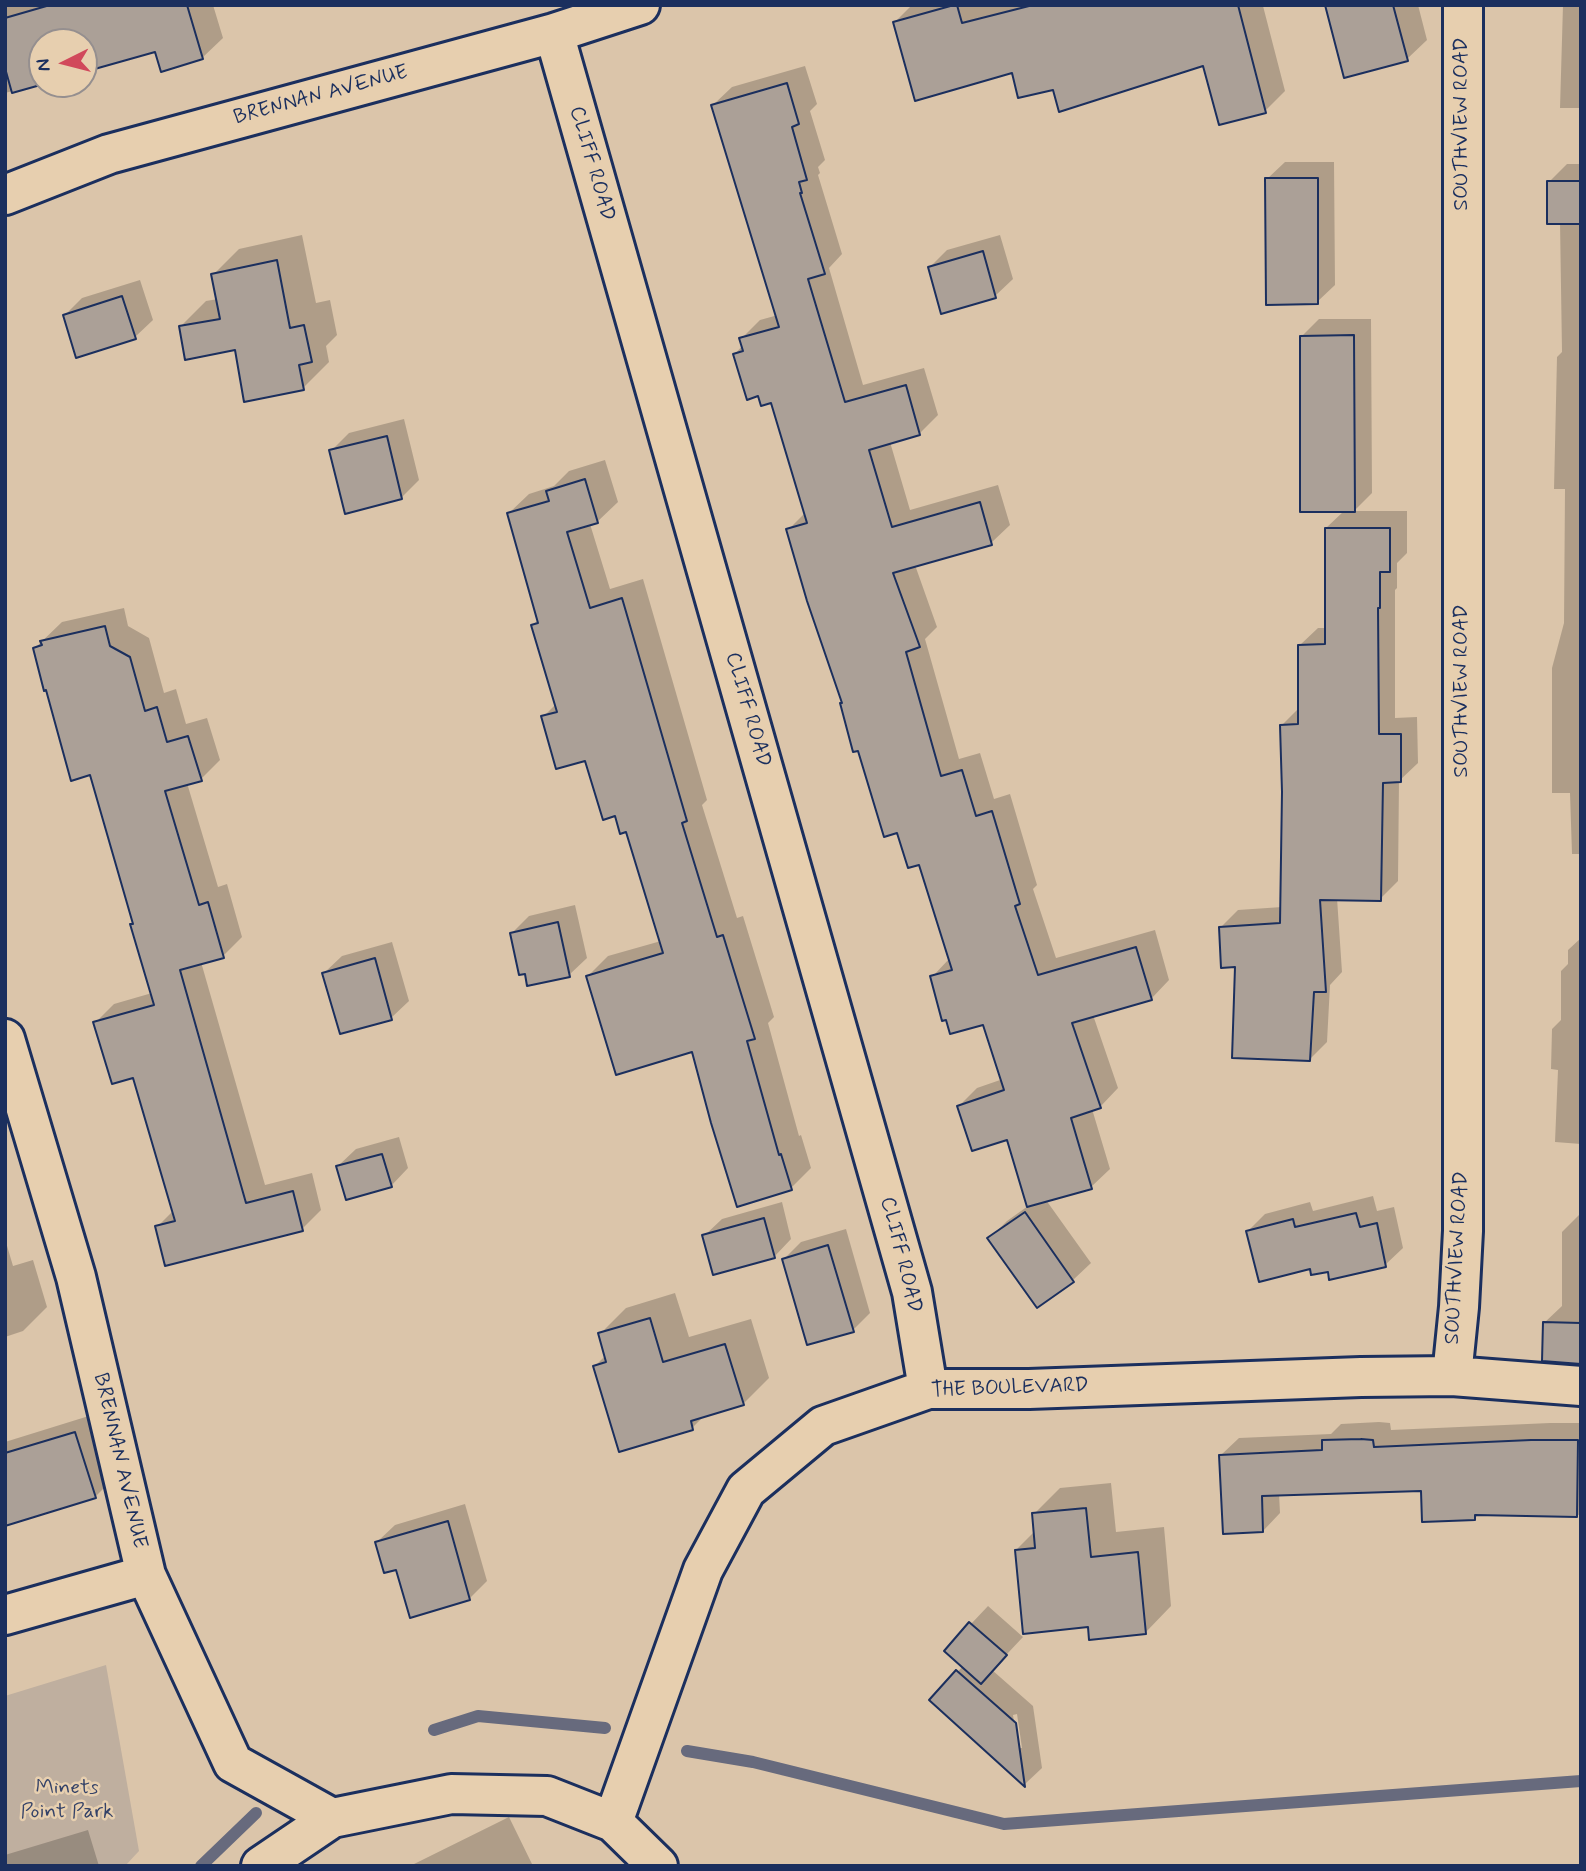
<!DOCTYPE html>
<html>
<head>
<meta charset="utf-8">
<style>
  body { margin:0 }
  #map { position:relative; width:1586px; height:1871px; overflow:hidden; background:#dbc5aa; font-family:Mynerve,sans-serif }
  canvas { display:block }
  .frame { position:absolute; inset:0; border:7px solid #1b2f5e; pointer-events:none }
  .north { position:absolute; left:28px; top:28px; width:70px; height:70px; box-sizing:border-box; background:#e7cfaf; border:2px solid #958f8f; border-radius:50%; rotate:264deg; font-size:19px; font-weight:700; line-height:28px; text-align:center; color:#1b2f5e }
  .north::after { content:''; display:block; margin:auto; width:24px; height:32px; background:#d1495b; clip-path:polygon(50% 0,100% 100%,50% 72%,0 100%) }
</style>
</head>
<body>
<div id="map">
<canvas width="1586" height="1871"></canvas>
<div class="frame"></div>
<div class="north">N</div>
</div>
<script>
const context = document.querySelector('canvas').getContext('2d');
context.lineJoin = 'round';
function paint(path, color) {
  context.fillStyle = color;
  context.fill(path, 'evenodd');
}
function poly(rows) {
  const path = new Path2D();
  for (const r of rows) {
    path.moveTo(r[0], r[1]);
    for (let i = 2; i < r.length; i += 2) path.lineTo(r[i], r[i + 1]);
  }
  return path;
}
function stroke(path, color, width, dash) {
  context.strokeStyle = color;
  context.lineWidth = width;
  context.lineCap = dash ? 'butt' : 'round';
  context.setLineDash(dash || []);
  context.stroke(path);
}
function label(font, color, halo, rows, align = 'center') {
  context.font = font + ' Mynerve,sans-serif';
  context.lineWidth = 5;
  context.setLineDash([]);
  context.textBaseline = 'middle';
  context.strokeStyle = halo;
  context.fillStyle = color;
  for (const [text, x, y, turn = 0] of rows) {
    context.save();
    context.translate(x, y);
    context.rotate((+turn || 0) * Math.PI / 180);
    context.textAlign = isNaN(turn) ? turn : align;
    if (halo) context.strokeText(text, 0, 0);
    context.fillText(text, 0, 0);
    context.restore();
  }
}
const green = poly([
  [106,1665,139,1851,125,1866,5,1866,5,1696]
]);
const shadow = poly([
  [5,5,213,5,223,38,202,58,148,22,83,42,42,42,42,83,5,93],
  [912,5,1267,5,1263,6,1285,91,1265,111,1204,64,1055,88,895,22],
  [1327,5,1418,5,1427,40,1407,59],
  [1563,5,1581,5,1581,108,1560,108],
  [805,66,817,104,810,111,825,160,818,167,820,173,818,175,842,254,829,268,863,385,924,368,938,415,919,434,890,442,910,510,998,485,1010,525,991,543,915,565,937,627,925,639,959,759,980,753,994,799,1010,794,1037,885,1033,889,1056,958,1155,930,1169,980,1151,999,1093,1015,1118,1088,1100,1107,1092,1109,1110,1169,1091,1187,1046,1200,1091,1263,1073,1280,1038,1306,990,1238,1007,1221,1028,1206,1008,1137,959,1106,977,1088,1003,1079,984,1023,932,977,950,958,920,863,898,831,859,748,788,530,806,512,773,401,735,354,743,345,741,339,760,320,778,315,713,105,732,87],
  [1285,162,1334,162,1335,285,1317,302,1267,179],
  [1567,164,1581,164,1581,854,1572,854,1570,793,1552,793,1552,668,1564,623,1565,489,1554,489,1557,357,1562,352,1560,222,1549,182],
  [302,235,316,303,330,300,337,335,326,346,329,362,303,388,236,348,180,327,206,301,218,299,213,275,239,249],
  [1000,235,1013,279,995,296,942,312,930,267,947,250],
  [140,280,153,320,135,337,65,315,82,298],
  [1319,319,1371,319,1372,493,1354,511,1407,511,1407,553,1397,563,1397,588,1395,590,1395,718,1417,717,1418,763,1399,781,1398,881,1380,899,1337,898,1342,972,1330,985,1327,1042,1310,1059,1237,965,1221,927,1238,910,1282,907,1282,725,1300,707,1300,645,1318,628,1326,628,1326,528,1344,511,1301,337],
  [404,419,419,480,401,498,331,451,349,433],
  [605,460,618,502,597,522,590,524,610,589,643,579,707,800,702,805,737,918,743,916,774,1017,768,1023,799,1136,801,1135,811,1168,791,1188,693,1050,588,976,608,956,661,941,627,830,586,759,543,717,556,704,533,625,539,619,508,514,529,494,554,486,569,471],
  [124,608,128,626,149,638,164,693,176,689,186,724,207,718,220,760,201,779,187,783,218,887,227,884,242,937,223,956,201,962,265,1185,312,1173,321,1210,302,1229,157,1227,174,1210,134,1076,95,1023,114,1004,152,993,134,923,91,773,35,648,62,622],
  [575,905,587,958,569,975,512,933,529,916],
  [1581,938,1581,1144,1555,1142,1558,1070,1551,1069,1552,1029,1561,1020,1561,971,1568,964,1568,950],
  [392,942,409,1001,391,1018,324,973,342,956],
  [399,1137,408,1168,391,1186,338,1166,356,1149],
  [1373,1196,1377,1211,1394,1207,1403,1248,1385,1265,1329,1270,1311,1267,1248,1231,1265,1214,1310,1202,1313,1211],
  [782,1202,791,1239,774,1257,704,1236,722,1219],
  [1580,1214,1581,1214,1581,1363,1544,1323,1562,1306,1562,1232],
  [846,1229,870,1313,853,1330,784,1259,801,1242],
  [5,1239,13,1266,33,1260,47,1307,23,1331,5,1337],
  [675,1293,689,1337,751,1319,769,1378,743,1404,705,1415,692,1428,595,1366,606,1355,600,1334,626,1308],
  [92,1415,113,1479,95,1497,12,1522,5,1527,5,1442],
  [1379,1422,1390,1423,1391,1430,1550,1423,1581,1423,1581,1515,1480,1513,1474,1519,1423,1489,1279,1493,1280,1513,1263,1531,1221,1455,1239,1438,1331,1434,1341,1424],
  [1111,1483,1116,1532,1164,1527,1171,1606,1145,1633,1016,1550,1035,1531,1034,1514,1060,1488],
  [465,1504,487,1581,469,1599,397,1567,377,1542,395,1525],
  [988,1606,1023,1637,992,1670,1033,1706,1042,1768,1025,1784,932,1700,963,1666,971,1624],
  [1017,1714,1022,1748,1018,1748,1013,1715],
  [509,1817,533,1866,412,1866,412,1865],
  [88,1830,99,1866,5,1866,5,1855]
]);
const stream = poly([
  [434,1730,478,1716,605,1728],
  [687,1751,753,1762,1004,1824,1581,1781],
  [201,1866,256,1813]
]);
const building = poly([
  [50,5,187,5,203,59,161,72,155,52,84,72,84,42,42,42,42,84,44,84,12,93,5,68,5,18,50,5],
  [954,5,957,5,962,23,1033,5,1238,5,1266,113,1219,125,1203,66,1059,112,1053,90,1018,98,1012,73,915,101,893,22,954,5],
  [1325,5,1393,5,1408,61,1344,78,1325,5],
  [787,83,799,124,792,127,807,180,799,182,802,193,800,193,825,274,808,279,845,402,906,385,920,435,869,450,892,527,980,502,992,545,893,573,920,647,906,652,941,776,962,770,976,816,992,811,1020,904,1015,906,1038,975,1136,947,1152,1000,1072,1023,1101,1108,1071,1118,1092,1189,1027,1207,1007,1140,972,1151,957,1106,1004,1090,983,1025,950,1034,946,1020,942,1021,930,976,952,970,919,865,908,868,897,833,884,837,858,751,853,752,840,703,842,703,807,601,786,529,807,523,771,403,761,406,758,396,747,400,733,354,743,351,739,338,779,327,711,105,787,83],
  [1265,178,1318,178,1318,304,1266,305,1265,178],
  [1547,181,1581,181,1581,224,1547,224,1547,181],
  [983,251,996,298,941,314,928,267,983,251],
  [277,260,290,328,304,325,312,362,299,365,304,390,244,402,235,350,185,360,179,326,220,319,211,274,277,260],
  [122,296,136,339,76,358,63,315,122,296],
  [1354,335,1355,512,1300,512,1300,336,1354,335],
  [387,436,402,499,345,514,329,450,387,436],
  [585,479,598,523,567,532,590,608,622,598,687,821,682,823,717,937,723,935,755,1039,747,1041,779,1155,781,1154,792,1190,737,1207,711,1123,692,1052,616,1075,586,976,663,953,626,832,620,834,615,816,603,820,585,761,556,769,541,716,557,712,531,625,538,623,507,513,549,501,546,491,585,479],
  [1325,528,1390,528,1390,572,1380,572,1380,608,1378,608,1379,734,1401,734,1401,782,1383,783,1381,901,1320,900,1326,992,1314,992,1310,1061,1232,1058,1235,967,1221,968,1219,927,1280,923,1282,792,1280,725,1298,724,1298,645,1325,644,1325,528],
  [105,626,110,646,130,657,145,711,157,707,167,742,188,736,202,781,165,791,199,905,208,902,224,958,180,970,246,1203,293,1191,303,1231,165,1266,155,1226,175,1221,133,1078,112,1084,93,1022,154,1005,130,924,133,924,90,775,71,781,46,690,44,691,33,648,42,645,40,641,105,626],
  [558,922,570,977,527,986,525,974,519,975,510,933,558,922],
  [375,958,392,1020,340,1034,322,973,375,958],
  [382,1154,392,1187,346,1200,336,1166,382,1154],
  [1025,1212,1074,1282,1037,1308,987,1238,1025,1212],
  [1356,1213,1360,1227,1377,1223,1386,1267,1329,1280,1328,1272,1311,1275,1310,1269,1259,1282,1246,1231,1293,1219,1295,1227,1356,1213],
  [764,1218,775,1258,713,1275,702,1235,764,1218],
  [828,1245,854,1332,807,1345,782,1259,828,1245],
  [650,1318,663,1362,725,1344,744,1405,691,1421,693,1430,619,1452,593,1366,606,1362,598,1333,650,1318],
  [1543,1322,1581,1323,1581,1364,1542,1361,1543,1322],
  [75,1432,96,1498,5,1526,5,1453,75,1432],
  [1361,1439,1373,1440,1374,1447,1531,1440,1578,1440,1577,1517,1475,1515,1475,1520,1422,1522,1421,1491,1262,1496,1263,1532,1223,1534,1219,1455,1322,1450,1322,1440,1361,1439],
  [1086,1508,1091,1557,1138,1552,1146,1634,1089,1640,1088,1627,1023,1634,1015,1550,1035,1548,1032,1513,1086,1508],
  [448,1521,470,1600,410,1618,396,1570,384,1573,375,1542,448,1521],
  [969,1622,1007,1655,981,1684,944,1651,969,1622],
  [956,1670,1016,1723,1025,1787,929,1700,956,1670]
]);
const minor = poly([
  [554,33,912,1292,928,1389],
  [5,195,109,154,554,33,640,5],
  [5,1039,76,1277,146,1575,233,1763,332,1818],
  [1452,1376,1459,1307,1463,1231,1463,5],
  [5,1615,146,1575],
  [613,1822,703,1570,746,1490,823,1426,928,1389,1029,1389,1361,1377,1452,1376,1581,1386],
  [261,1866,332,1818,451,1794,547,1796,613,1822,658,1866]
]);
const streetNames = [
  ["BRENNAN AVENUE",321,96,-15],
  ["SOUTHVIEW ROAD",1463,124,-90],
  ["CLIFF ROAD",591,164,74],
  ["SOUTHVIEW ROAD",1463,691,-90],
  ["CLIFF ROAD",747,710,74],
  ["CLIFF ROAD",900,1255,76],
  ["SOUTHVIEW ROAD",1458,1258,-87],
  ["THE BOULEVARD",1010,1389,-2],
  ["BRENNAN AVENUE",119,1461,77]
];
const parkNames = [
  ["Minets",67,1789],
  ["Point Park",67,1813]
];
paint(green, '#bfaf9f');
paint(shadow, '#0003');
stroke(stream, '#676a7d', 12);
paint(building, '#aba097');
stroke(building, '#1b2f5e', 2);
stroke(minor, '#1b2f5e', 44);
stroke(minor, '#e7cfaf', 38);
label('21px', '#1b2f5e', '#e7cfaf', streetNames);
label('21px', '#344268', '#e7cfaf', parkNames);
</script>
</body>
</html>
